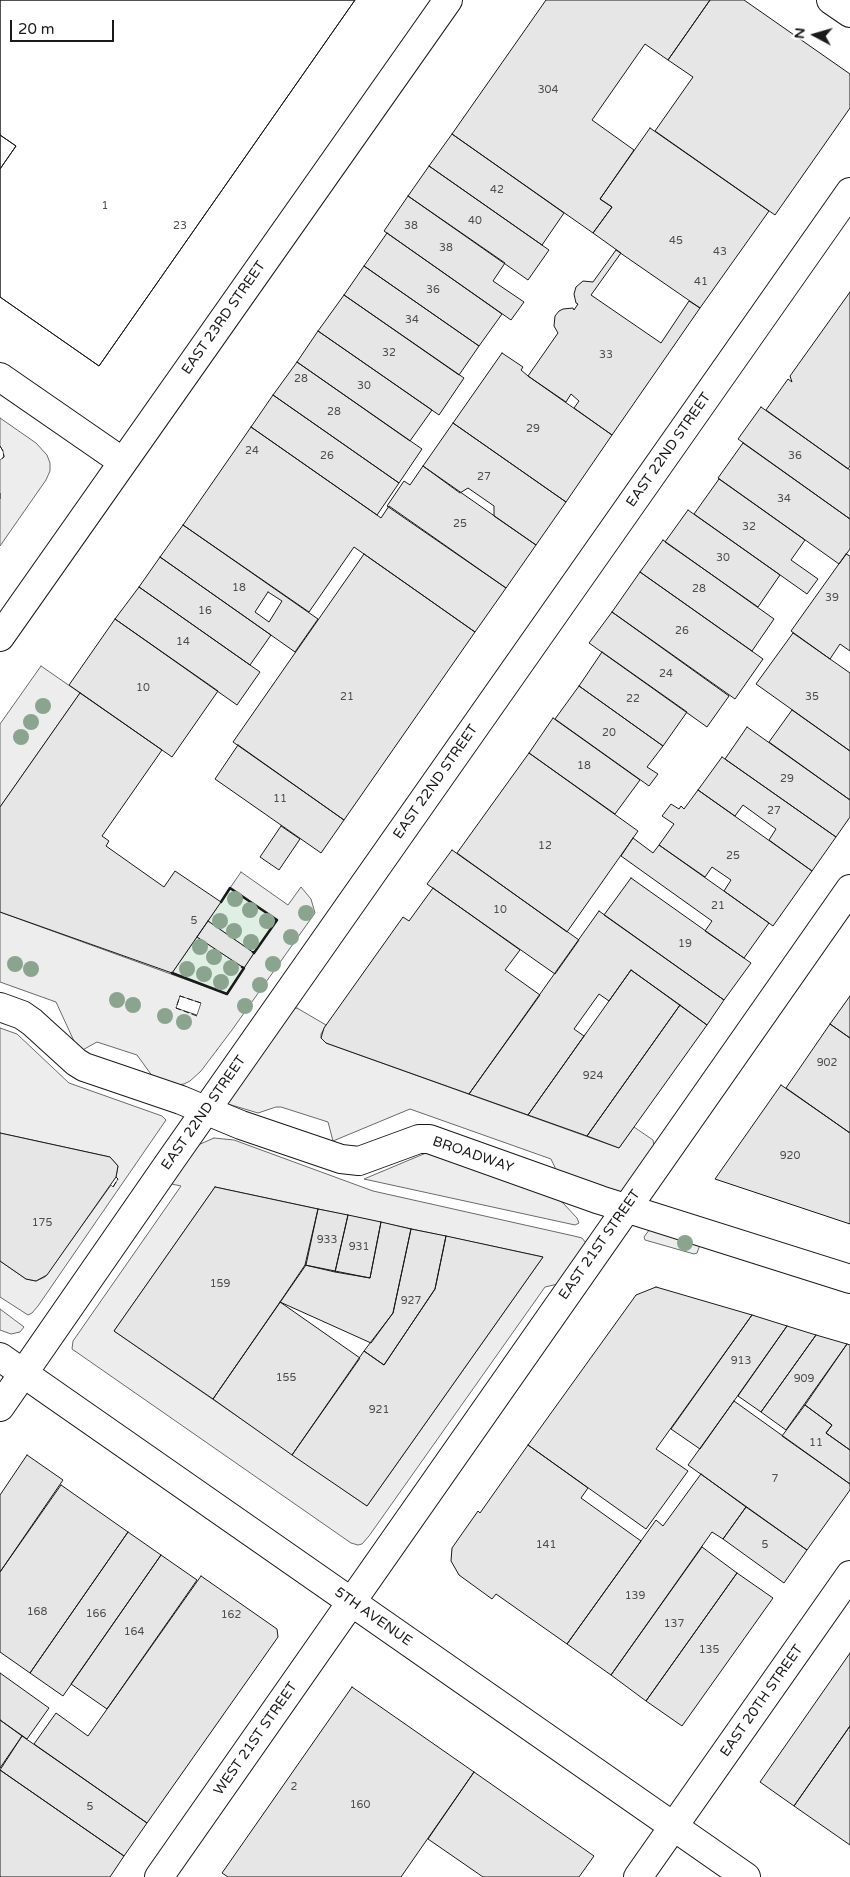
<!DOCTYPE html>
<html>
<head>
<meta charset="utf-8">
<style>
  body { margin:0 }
  #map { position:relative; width:850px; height:1877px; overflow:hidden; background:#fff; font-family:"Varela Round",sans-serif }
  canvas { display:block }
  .north { position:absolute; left:790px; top:10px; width:50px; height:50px; -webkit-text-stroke:4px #fff; paint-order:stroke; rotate:276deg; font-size:14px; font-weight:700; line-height:20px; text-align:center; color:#1a1a1a }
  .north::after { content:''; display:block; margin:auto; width:18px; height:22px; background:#1a1a1a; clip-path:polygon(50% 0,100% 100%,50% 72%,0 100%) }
  .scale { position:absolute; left:10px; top:20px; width:104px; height:22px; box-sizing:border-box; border:2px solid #1a1a1a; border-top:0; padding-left:6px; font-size:15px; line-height:18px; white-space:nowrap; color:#1a1a1a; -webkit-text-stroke:4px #fff; paint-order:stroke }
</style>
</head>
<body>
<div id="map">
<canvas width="850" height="1877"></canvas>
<div class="north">N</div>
<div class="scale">20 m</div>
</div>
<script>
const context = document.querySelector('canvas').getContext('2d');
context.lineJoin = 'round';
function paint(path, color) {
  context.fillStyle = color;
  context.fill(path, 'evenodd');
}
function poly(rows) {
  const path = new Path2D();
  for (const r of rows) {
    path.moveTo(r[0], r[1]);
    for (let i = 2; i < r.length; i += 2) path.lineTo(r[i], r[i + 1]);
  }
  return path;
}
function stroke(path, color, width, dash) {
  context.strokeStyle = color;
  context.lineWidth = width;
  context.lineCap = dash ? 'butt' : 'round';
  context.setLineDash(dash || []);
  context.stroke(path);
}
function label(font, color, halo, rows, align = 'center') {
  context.font = font + ' "Varela Round",sans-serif';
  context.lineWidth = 4;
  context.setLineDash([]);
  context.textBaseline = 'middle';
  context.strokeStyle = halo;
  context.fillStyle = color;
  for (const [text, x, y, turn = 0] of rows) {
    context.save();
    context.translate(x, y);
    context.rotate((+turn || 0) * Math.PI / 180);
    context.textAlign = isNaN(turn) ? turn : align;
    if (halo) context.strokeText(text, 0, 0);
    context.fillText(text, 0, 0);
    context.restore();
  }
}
const green = poly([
  [230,888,277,920,254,953,208,921,230,888],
  [197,937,244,968,227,994,172,973,197,937]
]);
const parking = poly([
  [0,418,36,443,47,455,50,463,50,471,46,480,0,546,0,460,4,457,3,451,0,446,0,418],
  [41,666,80,693,0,807,0,724,41,666],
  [241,872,288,905,301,887,311,899,315,913,232,1030,201,1071,190,1081,184,1084,177,1085,153,1077,137,1055,97,1042,79,1052,56,1002,0,982,0,912,226,994,277,920,230,888,241,872],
  [180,996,201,1003,197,1015,176,1008,180,996],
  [297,1008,326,1025,321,1034,321,1038,326,1043,619,1148,634,1127,653,1140,654,1146,624,1191,620,1194,559,1176,551,1159,410,1109,333,1141,328,1122,281,1107,276,1107,258,1113,228,1104,227,1101,292,1009,297,1008],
  [0,1028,17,1034,69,1083,162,1116,166,1120,38,1306,32,1313,28,1315,0,1297,0,1261,26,1279,36,1281,45,1277,111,1185,113,1187,118,1179,116,1177,118,1166,110,1157,0,1133,0,1028],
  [214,1138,234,1140,373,1191,574,1236,582,1238,586,1243,558,1284,545,1287,369,1536,362,1544,358,1545,351,1543,72,1349,73,1341,181,1186,167,1183,190,1153,198,1145,214,1138],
  [215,1187,543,1257,367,1506,114,1331,215,1187],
  [426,1153,554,1197,563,1203,577,1218,579,1223,575,1225,364,1179,426,1153],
  [652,1226,699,1240,701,1242,697,1253,694,1254,645,1240,644,1237,652,1226],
  [0,1309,24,1327,20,1332,11,1334,0,1330,0,1309]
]);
const building = poly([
  [0,0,355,0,99,366,0,297,0,169,16,146,0,135,0,0],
  [0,0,355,0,99,366,0,297,0,0],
  [546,0,710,0,668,60,645,44,592,120,634,150,600,199,612,207,593,233,452,134,546,0],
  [710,0,744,0,850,74,850,108,775,215,655,131,693,77,668,60,710,0],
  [650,128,769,211,700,308,689,301,661,343,591,295,621,253,593,233,612,207,600,199,650,128],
  [452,134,564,213,542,245,429,166,452,134],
  [0,135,16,146,0,169,0,135],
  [429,166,549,250,528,280,408,196,429,166],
  [408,196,505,263,493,281,524,302,511,320,384,231,408,196],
  [387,233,502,314,479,346,364,266,387,233],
  [616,250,700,308,612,435,574,408,579,401,571,394,566,402,528,376,558,333,554,326,555,316,559,311,563,309,573,308,574,310,578,304,576,303,574,294,576,287,583,281,593,282,616,250],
  [364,266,479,346,459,375,344,295,364,266],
  [850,292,850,466,848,469,766,410,788,379,792,382,790,376,850,292],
  [344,295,464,378,439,415,318,331,344,295],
  [318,331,432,410,410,441,297,362,318,331],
  [502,353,523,367,521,370,528,376,612,435,566,502,453,423,502,353],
  [297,362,422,449,399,483,273,395,297,362],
  [273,395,399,483,377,515,251,427,273,395],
  [761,407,850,470,850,519,738,439,761,407],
  [453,423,566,502,536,545,494,516,494,506,468,488,460,493,423,466,453,423],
  [251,427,377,515,381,518,389,506,506,588,475,632,354,547,309,612,183,525,251,427],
  [743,443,850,519,850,549,839,564,718,478,743,443],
  [423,466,536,545,506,588,387,506,404,481,410,485,423,466],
  [719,479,805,540,791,560,818,579,807,594,694,514,719,479],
  [688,510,780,575,758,607,665,542,688,510],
  [183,525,318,619,295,652,160,557,183,525],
  [268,592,282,601,269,622,255,612,268,592],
  [663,540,774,619,752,651,640,572,663,540],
  [364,554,475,632,344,820,233,742,364,554],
  [846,554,850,556,850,651,840,644,830,659,791,631,846,554],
  [160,557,271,635,250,665,139,587,160,557],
  [640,572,763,659,735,699,612,612,640,572],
  [139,587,260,672,237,705,115,619,139,587],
  [612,612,729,696,707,727,589,643,612,612],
  [115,619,218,691,172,757,69,685,115,619],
  [793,633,850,673,850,751,756,684,793,633],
  [602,652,687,712,663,746,579,686,602,652],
  [579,686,663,746,647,767,658,774,649,786,555,719,579,686],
  [80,693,162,750,102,836,109,841,106,846,164,887,175,871,221,902,172,973,0,912,0,807,80,693],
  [792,710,850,751,850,800,769,742,792,710],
  [553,718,640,780,615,814,529,753,553,718],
  [747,727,850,800,850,817,836,837,725,759,747,727],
  [238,745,344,820,321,853,215,779,238,745],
  [529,753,638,831,567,932,457,853,529,753],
  [722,757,836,837,812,871,769,840,776,829,743,805,735,816,698,790,722,757],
  [698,790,812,871,773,926,724,891,731,880,712,867,705,877,659,845,674,824,662,816,671,804,679,809,681,806,684,809,698,790],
  [281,826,300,839,279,870,260,857,281,826],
  [633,838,653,853,659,845,769,923,744,958,705,931,712,921,621,856,633,838],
  [452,850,579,940,555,974,427,884,452,850],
  [631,878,751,963,724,1000,604,915,631,878],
  [433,888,520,950,505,970,540,995,469,1094,326,1043,321,1038,324,1028,403,917,409,921,433,888],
  [599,911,724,1000,707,1025,631,970,609,1001,599,994,574,1029,584,1036,528,1115,469,1094,599,911],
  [208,921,254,953,244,968,197,937,208,921],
  [631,970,680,1005,587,1136,528,1115,631,970],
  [850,996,850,1038,830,1024,850,996],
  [680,1005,707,1025,619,1148,587,1136,680,1005],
  [830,1024,850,1038,850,1133,786,1088,830,1024],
  [781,1085,850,1133,850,1224,715,1179,781,1085],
  [0,1133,110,1157,118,1166,116,1177,47,1275,36,1281,26,1279,0,1261,0,1133],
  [215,1187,318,1209,306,1265,213,1399,114,1331,215,1187],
  [318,1209,348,1215,335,1272,305,1265,318,1209],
  [348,1215,381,1222,370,1278,335,1272,348,1215],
  [381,1222,411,1229,393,1313,371,1343,280,1302,305,1265,370,1278,381,1222],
  [411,1229,446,1236,435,1289,384,1365,364,1351,393,1313,411,1229],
  [446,1236,543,1257,367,1506,292,1455,364,1351,384,1365,435,1289,446,1236],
  [656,1287,752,1315,656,1449,688,1471,646,1529,528,1445,636,1295,656,1287],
  [280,1302,360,1358,292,1455,213,1399,280,1302],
  [752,1315,787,1326,700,1449,671,1429,752,1315],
  [787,1326,816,1335,761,1412,738,1396,787,1326],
  [816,1335,847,1344,786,1430,761,1412,816,1335],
  [847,1344,850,1345,850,1450,826,1433,832,1425,805,1405,847,1344],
  [734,1401,850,1484,850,1490,807,1550,688,1465,734,1401],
  [805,1405,832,1425,826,1433,850,1450,850,1484,782,1436,805,1405],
  [528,1445,588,1488,581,1498,641,1541,567,1644,496,1594,492,1599,459,1575,451,1561,452,1548,478,1511,480,1513,528,1445],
  [27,1455,63,1480,0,1572,0,1495,27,1455],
  [701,1474,746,1507,723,1539,712,1532,611,1675,567,1644,656,1520,663,1526,701,1474],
  [61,1485,128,1532,30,1673,0,1652,0,1572,61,1485],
  [746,1507,807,1550,784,1583,723,1539,746,1507],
  [128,1532,161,1555,63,1696,30,1673,128,1532],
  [702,1547,737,1573,646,1701,611,1675,702,1547],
  [161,1555,197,1580,107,1709,71,1684,161,1555],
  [737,1573,773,1598,682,1726,646,1701,737,1573],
  [201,1576,277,1629,278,1637,147,1823,34,1744,56,1713,88,1736,201,1576],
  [850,1653,850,1726,794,1806,760,1782,850,1653],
  [0,1673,49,1708,27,1739,0,1720,0,1673],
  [352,1687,474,1772,401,1877,228,1877,222,1873,352,1687],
  [0,1720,22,1736,0,1768,0,1720],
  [850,1726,850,1845,794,1806,850,1726],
  [22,1736,147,1823,124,1856,0,1770,22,1736],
  [0,1770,124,1856,110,1877,0,1877,0,1770],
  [474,1772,594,1856,579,1877,483,1877,428,1839,474,1772]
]);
const street = poly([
  [0,1007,22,1015,32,1022,76,1062,84,1067,181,1100,241,1125,341,1159,359,1161,419,1139,429,1139,600,1200,850,1279],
  [0,1407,171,1160,850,192],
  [159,1877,850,889],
  [638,1877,850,1575]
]);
const secondary = poly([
  [0,377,123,462],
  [0,637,448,0],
  [0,1357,746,1877]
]);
const primary = poly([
  [831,0,850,13]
]);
const fence = poly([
  [0,446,3,451,4,457,0,460],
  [0,493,0,501],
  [197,1016,176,1008,180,996,201,1003],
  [113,1187,118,1179,116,1177]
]);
const wall = poly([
  [221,902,230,888,277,920,254,953,253,952],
  [172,973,227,994,244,968,242,967]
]);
const trees = [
  [43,706],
  [31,722],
  [21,737],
  [235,899],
  [250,910],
  [306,913],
  [220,921],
  [267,921],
  [234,931],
  [291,937],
  [251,942],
  [200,947],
  [214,957],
  [15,964],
  [273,964],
  [231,968],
  [31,969],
  [187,969],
  [204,974],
  [221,982],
  [260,985],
  [117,1000],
  [133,1005],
  [245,1006],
  [165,1016],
  [184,1022],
  [685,1243]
];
const numberNames = [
  ["304",548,90],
  ["42",497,190],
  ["1",105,206],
  ["40",475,221],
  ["23",180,226],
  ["38",411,226],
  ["45",676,241],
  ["38",446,248],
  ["43",720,252],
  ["41",701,282],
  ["36",433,290],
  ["34",412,320],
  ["32",389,353],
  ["33",606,355],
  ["28",301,379],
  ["30",364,386],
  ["28",334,412],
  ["29",533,429],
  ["24",252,451],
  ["26",327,456],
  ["36",795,456],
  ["27",484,477],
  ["34",784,499],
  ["25",460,524],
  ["32",749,527],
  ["30",723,558],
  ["18",239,588],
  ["28",699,589],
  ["39",832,598],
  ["16",205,611],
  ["26",682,631],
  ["14",183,642],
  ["24",666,674],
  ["10",143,688],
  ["21",347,697],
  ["35",812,697],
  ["22",633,699],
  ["20",609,733],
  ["18",584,766],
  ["29",787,779],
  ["11",280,799],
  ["27",774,811],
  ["12",545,846],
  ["25",733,856],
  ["21",718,906],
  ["10",500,910],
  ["5",194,921],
  ["19",685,944],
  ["902",827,1063],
  ["924",593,1076],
  ["920",790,1156],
  ["175",42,1223],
  ["933",327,1240],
  ["931",359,1247],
  ["159",220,1284],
  ["927",411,1301],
  ["913",741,1361],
  ["155",286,1378],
  ["909",804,1379],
  ["921",379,1410],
  ["11",816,1443],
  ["7",775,1479],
  ["141",546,1545],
  ["5",765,1545],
  ["139",635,1596],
  ["168",37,1612],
  ["166",96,1614],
  ["162",231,1615],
  ["137",674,1624],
  ["164",134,1632],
  ["135",709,1650],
  ["2",294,1787],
  ["160",360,1805],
  ["5",90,1807]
];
const streetNames = [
  ["EAST 23RD STREET",224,318,-55],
  ["EAST 22ND STREET",669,450,-55],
  ["EAST 22ND STREET",436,782,-55],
  ["EAST 22ND STREET",204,1113,-55],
  ["BROADWAY",473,1155,19],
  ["EAST 21ST STREET",600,1245,-55],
  ["5TH AVENUE",373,1617,35],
  ["EAST 20TH STREET",762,1701,-55],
  ["WEST 21ST STREET",256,1739,-55]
];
paint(green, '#e0efe3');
stroke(green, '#6a6a6a', 1);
paint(parking, '#ededed');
stroke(parking, '#6a6a6a', 1);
paint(building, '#e6e6e6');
stroke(building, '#1a1a1a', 1);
stroke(street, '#1a1a1a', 30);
stroke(secondary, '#1a1a1a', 30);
stroke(primary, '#1a1a1a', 30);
stroke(street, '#fff', 28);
stroke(secondary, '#fff', 28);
stroke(primary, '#fff', 28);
stroke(fence, '#1a1a1a', 1, [6, 2.5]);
stroke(wall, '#1a1a1a', 2.5);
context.fillStyle = '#8aa48f';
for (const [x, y] of trees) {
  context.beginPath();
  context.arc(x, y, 8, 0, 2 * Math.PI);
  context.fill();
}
label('11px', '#4d4d4d', null, numberNames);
label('14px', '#1a1a1a', '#fff', streetNames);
</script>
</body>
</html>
